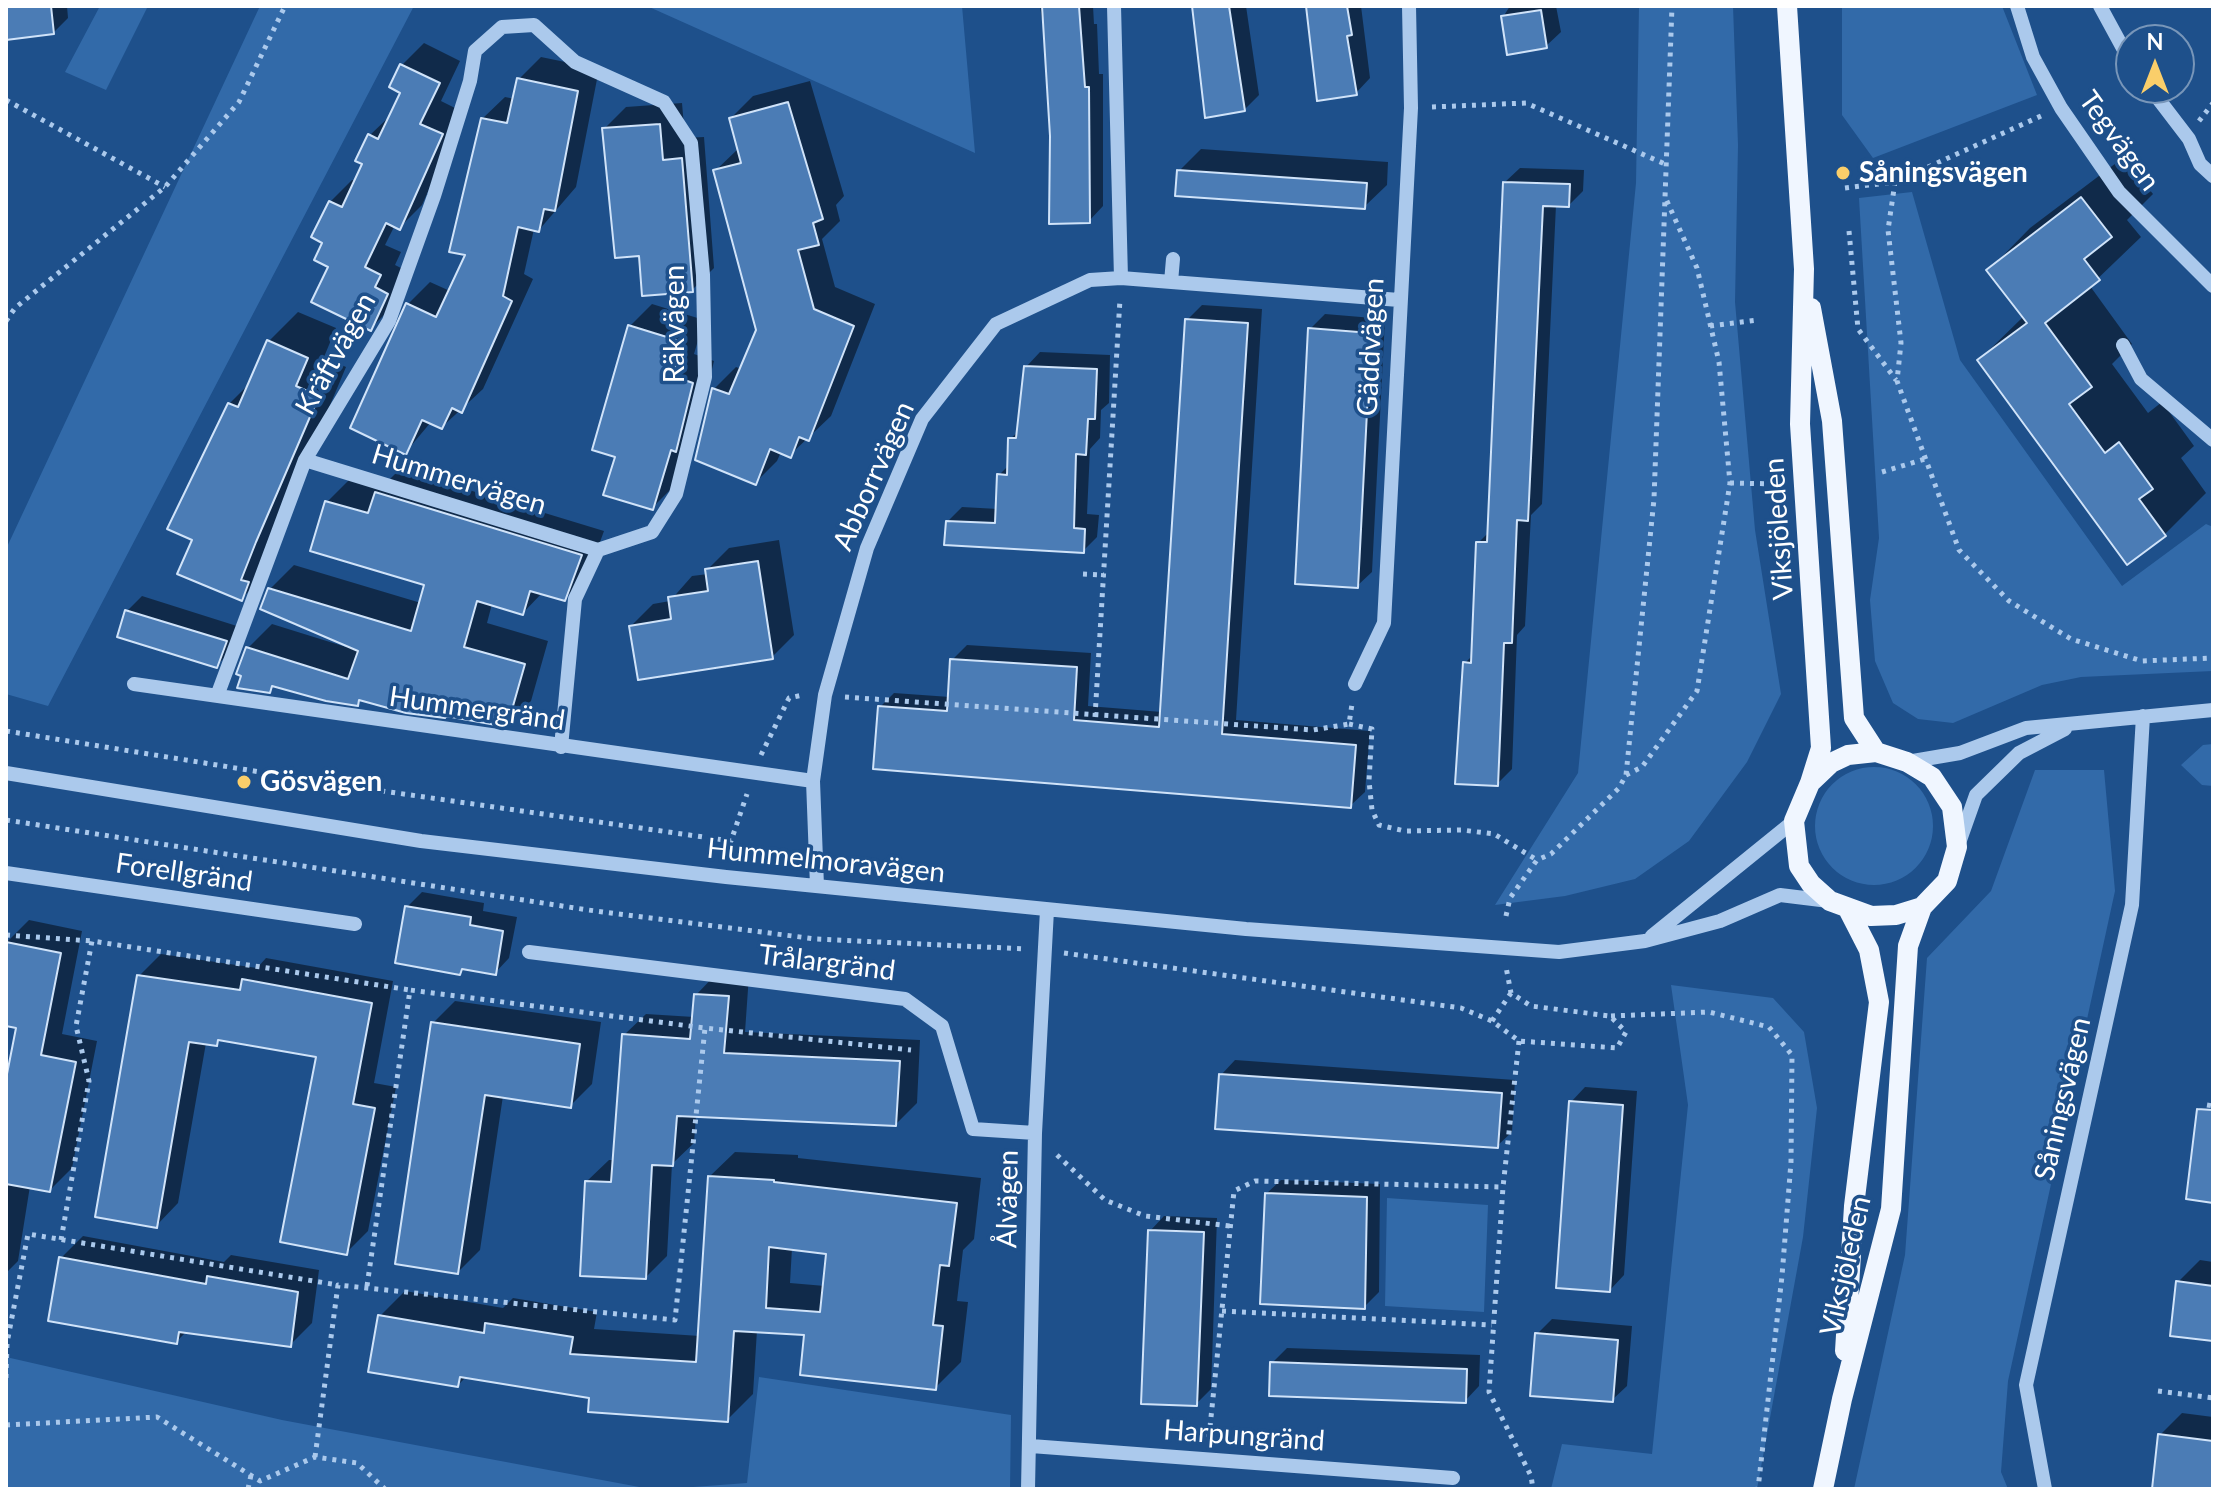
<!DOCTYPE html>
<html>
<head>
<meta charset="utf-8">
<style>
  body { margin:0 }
  #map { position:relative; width:2219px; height:1495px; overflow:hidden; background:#1e508b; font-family:Lato,sans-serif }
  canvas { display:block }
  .frame { position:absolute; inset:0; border:8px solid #fff; pointer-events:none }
  .north { position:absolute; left:2115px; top:24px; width:80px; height:80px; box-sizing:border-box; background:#1e508b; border:2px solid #7896b9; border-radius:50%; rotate:0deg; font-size:22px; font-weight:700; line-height:32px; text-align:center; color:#fff }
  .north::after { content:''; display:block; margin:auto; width:28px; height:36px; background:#face6a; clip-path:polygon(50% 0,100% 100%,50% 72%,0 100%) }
</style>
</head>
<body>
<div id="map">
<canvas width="2219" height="1495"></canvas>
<div class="frame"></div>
<div class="north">N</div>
</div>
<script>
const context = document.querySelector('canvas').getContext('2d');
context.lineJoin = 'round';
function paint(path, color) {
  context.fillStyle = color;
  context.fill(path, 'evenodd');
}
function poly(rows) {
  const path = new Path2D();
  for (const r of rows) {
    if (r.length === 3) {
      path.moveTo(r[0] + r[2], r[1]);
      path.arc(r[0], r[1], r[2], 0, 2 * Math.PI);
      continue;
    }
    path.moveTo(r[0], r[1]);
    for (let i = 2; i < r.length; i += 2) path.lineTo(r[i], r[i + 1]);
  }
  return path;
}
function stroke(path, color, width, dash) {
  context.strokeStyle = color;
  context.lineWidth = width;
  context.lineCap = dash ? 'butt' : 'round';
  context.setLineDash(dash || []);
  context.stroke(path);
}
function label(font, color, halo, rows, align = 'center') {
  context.font = font + ' Lato,sans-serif';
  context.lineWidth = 7;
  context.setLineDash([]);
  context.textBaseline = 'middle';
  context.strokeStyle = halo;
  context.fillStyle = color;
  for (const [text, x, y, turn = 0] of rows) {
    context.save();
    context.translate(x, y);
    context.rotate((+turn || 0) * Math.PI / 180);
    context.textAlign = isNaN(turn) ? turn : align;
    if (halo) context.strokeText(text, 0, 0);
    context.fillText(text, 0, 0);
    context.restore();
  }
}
const green = poly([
  [100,6,148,6,106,90,65,72],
  [260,6,414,6,48,706,6,694,6,549],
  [647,6,962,6,975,153],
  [1639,6,1733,6,1738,145,1735,302,1755,530,1781,694,1747,762,1689,841,1635,879,1565,896,1495,905,1578,773,1636,183],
  [1842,6,2002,6,2037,95,1873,158,1842,115],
  [1912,192,1960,360,2122,586,2206,524,2213,527,2213,671,2081,677,2042,685,1953,723,1918,719,1893,703,1875,661,1870,600,1879,538,1859,198],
  [2213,744,2213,786,2202,785,2181,765,2203,745],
  [1874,826,59],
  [2035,770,2104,770,2115,891,2008,1381,2001,1472,2008,1489,1854,1489,1905,1255,1927,958,1991,891],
  [1671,985,1773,998,1804,1032,1817,1108,1803,1237,1757,1489,1551,1489,1562,1444,1652,1454,1688,1105],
  [1387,1198,1488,1205,1484,1312,1385,1306],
  [6,1357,282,1420,650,1489,6,1489],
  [759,1377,1011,1415,1010,1489,666,1489,747,1483]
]);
const shadow = poly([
  [6,6,67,6,68,18,54,32,6,38],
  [1040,6,1093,6,1094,24,1097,24,1099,74,1103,74,1103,206,1089,221,1050,75],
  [1194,6,1246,6,1259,95,1244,110,1206,116],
  [1308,6,1361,6,1370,78,1356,93,1318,99],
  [1510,6,1556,6,1561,32,1546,46,1503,17],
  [424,43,460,61,441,101,463,112,422,205,400,227,395,225,385,245,401,252,395,265,409,272,393,306,371,328,331,266,325,242,330,202,352,180,356,181,365,163,370,135,393,113,402,92,402,65],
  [541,57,599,69,576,187,539,230,534,229,524,274,533,279,483,389,442,427,431,422,405,453,392,339,408,304,430,282,450,291,468,254,482,119,505,97,515,99,519,79],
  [810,81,844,196,836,205,840,221,822,239,835,287,875,304,831,416,790,455,781,452,777,461,755,483,714,389,736,367,741,369,758,330,715,171,739,148,731,118,753,96],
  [682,103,685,138,704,137,714,268,692,290,641,254,604,129,626,107],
  [1201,149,1388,162,1387,185,1364,207,1179,171],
  [2124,157,2153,194,2127,220,2141,237,2090,286,2132,344,2112,364,2148,413,2162,402,2194,446,2181,458,2206,493,2165,534,1979,360,2024,316,1989,270,2030,228],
  [1520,168,1584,170,1583,191,1569,205,1556,205,1542,504,1531,515,1525,626,1517,635,1512,769,1497,784,1465,663,1473,655,1478,543,1489,532,1505,182],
  [652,304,704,320,694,354,714,361,698,427,674,486,652,508,617,456,630,326],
  [1202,305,1262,309,1236,720,1370,731,1365,792,1350,806,880,707,894,693,950,697,952,660,967,645,1091,653,1088,706,1162,712,1187,320],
  [298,312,336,328,324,357,346,367,269,551,270,570,241,599,195,538,229,404,251,382,269,341],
  [1325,314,1385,319,1372,572,1357,586,1310,329],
  [1040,352,1110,355,1109,403,1101,410,1100,438,1090,449,1087,514,1099,515,1097,537,1083,551,948,521,962,507,998,509,999,475,1009,465,1010,439,1019,431,1026,367],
  [400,469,604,531,588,575,564,599,542,593,523,613,492,604,487,623,548,641,531,701,506,725,362,699,357,704,275,685,269,691,244,675,248,648,272,624,346,647,347,644,270,589,294,565,421,603,426,584,327,502,351,478,382,487],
  [779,540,794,635,772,657,631,626,653,604,670,601,692,576,708,574,707,570,729,548],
  [142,596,240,627,231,651,216,666,127,611],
  [422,892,484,903,483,911,517,917,509,958,495,973,465,967,460,973,407,907],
  [29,920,82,931,62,1034,97,1041,72,1168,50,1190,30,1186,18,1261,6,1273,6,1089,19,1026,6,1024,6,948,7,942],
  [161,954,257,968,266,958,393,981,374,1083,396,1087,368,1231,346,1253,318,1056,222,1038,216,1044,206,1043,178,1203,156,1226,139,976],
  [717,973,749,975,745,1032,920,1040,917,1103,896,1124,696,1115,694,1143,672,1164,667,1256,646,1277,587,1181,609,1160,615,1160,624,1035,646,1014,694,1017,696,995],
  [455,1001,601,1022,592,1084,570,1106,503,1096,480,1250,458,1272,433,1023],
  [1235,1060,1515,1080,1512,1132,1497,1146,1221,1075],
  [1585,1087,1637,1091,1624,1275,1610,1290,1571,1102],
  [735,1152,798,1155,798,1158,981,1178,974,1239,963,1250,957,1301,968,1302,961,1362,935,1388,806,1333,757,1330,753,1394,727,1420,467,1376,458,1385,380,1316,405,1291,503,1308,513,1298,597,1312,594,1329,700,1336,709,1177],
  [792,1248,828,1252,825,1286,790,1283],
  [1281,1180,1380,1184,1379,1292,1364,1307,1266,1194],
  [1164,1216,1217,1218,1211,1389,1196,1404,1150,1231],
  [83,1236,224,1262,231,1255,319,1270,312,1323,290,1345,187,1331,176,1342,61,1258],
  [2200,1260,2213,1262,2213,1339,2178,1282],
  [1552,1319,1632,1326,1627,1386,1612,1400,1537,1334],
  [1287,1348,1480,1355,1479,1386,1465,1401,1272,1363],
  [2182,1413,2213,1417,2213,1489,2175,1489,2160,1435]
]);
const building = poly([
  [6,6,51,6,54,34,6,40,6,6],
  [1042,6,1079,6,1085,87,1089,87,1090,223,1049,224,1050,136,1042,6],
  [1192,6,1229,6,1245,111,1205,118,1192,6],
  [1306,6,1347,6,1352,35,1347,36,1357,95,1317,101,1306,6],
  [1541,10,1547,48,1507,55,1501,16,1541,10],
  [400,64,440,83,420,124,443,134,400,230,386,223,365,267,381,275,375,287,388,294,371,331,311,302,328,267,314,260,322,243,311,237,329,201,342,207,362,164,355,161,368,134,378,139,400,93,389,87,400,64],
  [517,78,578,91,555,211,544,209,539,232,518,227,503,296,512,301,462,413,452,408,442,429,422,420,406,455,350,428,406,303,436,317,465,255,449,252,481,118,507,123,517,78],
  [788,102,823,219,813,223,819,245,798,250,814,309,854,326,809,441,799,437,791,458,770,449,756,485,695,460,712,388,729,394,756,330,713,170,741,163,729,118,788,102],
  [660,124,663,160,682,158,693,292,642,296,639,256,615,258,602,128,660,124],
  [1177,170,1367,183,1365,209,1175,196,1177,170],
  [1503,182,1570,184,1569,207,1543,206,1528,521,1517,520,1512,643,1504,643,1498,786,1455,784,1463,662,1471,663,1476,542,1487,542,1503,182],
  [2081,197,2112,237,2084,259,2100,280,2045,323,2092,387,2069,404,2105,453,2119,442,2153,489,2139,499,2166,536,2127,565,1977,360,2027,323,1986,270,2081,197],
  [1185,319,1248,323,1222,734,1356,745,1351,808,873,769,878,706,947,711,950,659,1077,667,1074,720,1159,727,1185,319],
  [628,325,683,342,673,376,693,383,676,452,671,450,653,510,603,495,615,457,592,450,628,325],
  [1308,328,1371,333,1358,588,1295,584,1308,328],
  [267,340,308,358,296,386,319,396,256,542,241,580,249,582,242,601,177,574,192,540,167,529,228,403,238,407,267,340],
  [1024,366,1097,369,1095,419,1088,419,1086,455,1076,454,1074,528,1085,529,1084,553,944,545,946,521,995,523,997,474,1007,475,1008,438,1016,438,1024,366],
  [375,492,582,555,565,601,530,591,523,615,477,601,464,647,525,664,507,727,446,716,445,718,406,713,359,700,358,706,326,701,272,686,270,693,237,688,241,676,236,674,246,647,348,679,358,651,260,609,268,588,411,631,424,585,310,551,325,501,368,513,375,492],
  [758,561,773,659,638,680,629,626,671,619,668,597,708,591,705,569,758,561],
  [125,610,227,641,217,668,117,637,125,610],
  [405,906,471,917,470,925,503,931,496,975,462,969,460,975,395,963,405,906],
  [6,942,61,953,41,1055,76,1062,50,1192,6,1184,6,1079,16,1028,6,1026,6,942],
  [137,975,240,990,242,979,372,1003,353,1104,375,1108,347,1255,280,1242,316,1057,218,1040,217,1046,189,1042,157,1228,95,1217,137,975],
  [694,994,729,996,724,1053,900,1061,896,1126,677,1116,673,1166,652,1165,646,1279,580,1276,585,1181,611,1182,622,1034,690,1039,694,994],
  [431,1022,580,1044,571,1108,485,1095,458,1274,395,1264,431,1022],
  [1219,1074,1502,1093,1498,1148,1215,1129,1219,1074],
  [1569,1101,1623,1105,1610,1292,1556,1288,1569,1101],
  [2197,1109,2213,1110,2213,1203,2186,1199,2197,1109],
  [708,1176,774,1180,774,1182,957,1203,949,1266,940,1265,933,1325,943,1326,936,1390,800,1375,804,1335,734,1331,728,1422,588,1412,589,1398,460,1377,458,1387,368,1372,378,1315,484,1333,485,1323,573,1337,570,1354,696,1362,708,1176],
  [769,1247,826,1254,820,1312,766,1308,769,1247],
  [1265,1193,1367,1197,1365,1309,1260,1304,1265,1193],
  [1148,1230,1204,1232,1197,1406,1141,1404,1148,1230],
  [59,1257,206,1284,207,1276,298,1292,291,1347,179,1332,177,1344,48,1321,59,1257],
  [2176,1281,2213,1286,2213,1341,2170,1336,2176,1281],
  [1535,1333,1618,1340,1613,1402,1530,1396,1535,1333],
  [1270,1362,1467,1369,1466,1403,1269,1396,1270,1362],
  [2158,1434,2213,1441,2213,1489,2152,1489,2158,1434]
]);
const path = poly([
  [6,100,165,187],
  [1432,107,1526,103,1665,164],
  [2041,116,1895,182,1888,230,1901,343,1897,381,1959,550,2009,601,2071,639,2142,661,2213,658],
  [2199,121,2213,103],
  [1845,188,1895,182],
  [1849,231,1858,329,1896,380],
  [6,321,15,308,165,187,239,102,285,6],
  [1710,326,1758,320],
  [1882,472,1925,459],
  [1730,483,1781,484],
  [1083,574,1104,575],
  [845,697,1313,730,1349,724,1352,704],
  [1095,717,1120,299],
  [1349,724,1372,729,1369,781,1372,810,1379,825,1405,831,1462,830,1494,834,1537,860],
  [6,731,341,785,731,841,747,794],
  [761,755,789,698,803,695],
  [1626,775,1642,767,1697,691,1730,483,1719,362,1697,268,1666,199],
  [6,820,588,910,816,939,1026,949],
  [1506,916,1510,898,1537,860,1551,854,1619,788,1626,775,1654,499,1672,6],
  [6,935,92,941],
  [1064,953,1461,1008,1492,1021,1519,1041,1617,1048,1626,1032,1610,1016,1531,1006,1511,993,1506,967],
  [1611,1016,1709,1012,1769,1027,1792,1055,1791,1162,1782,1276,1758,1489],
  [1492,1021,1511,993],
  [1519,1041,1503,1187,1489,1392,1531,1476,1533,1489],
  [2207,1105,2213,1106],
  [1057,1155,1105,1200,1145,1216,1230,1226],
  [61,1240,89,1081,76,1026,92,941,410,990],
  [367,1286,410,990,705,1028],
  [1222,1311,1492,1325],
  [6,1378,7,1343,28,1234,338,1285],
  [2158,1391,2213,1398],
  [6,1425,157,1417,260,1481,315,1457,357,1463,385,1489],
  [1209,1437,1234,1191,1255,1181,1503,1187],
  [315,1457,338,1285,675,1320,705,1028,911,1050],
  [248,1489,251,1475]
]);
const minor = poly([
  [1114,6,1121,278],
  [2017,6,2033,57,2061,108,2119,192,2213,286],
  [2100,6,2131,63],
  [2150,88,2189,139,2200,164,2213,176],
  [1171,282,1173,259],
  [2123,345,2141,379,2213,440],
  [305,460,598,550],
  [134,684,813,781],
  [1355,684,1384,623,1411,108,1409,6],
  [217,696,305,460,389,321,434,196,470,81,475,51,502,27,534,25,575,62,664,102,691,143,703,275,705,377,676,494,652,532,598,550,575,599,561,747],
  [1907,762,1960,753,2026,728,2213,710],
  [6,773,421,841,726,877,1246,929,1559,952,1645,941,1720,921,1780,895,1829,901],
  [1959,843,1976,795,2019,753,2065,729],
  [6,873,355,924],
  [817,886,813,781,825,695,867,548,922,419,996,324,1090,280,1121,278,1399,300],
  [1652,936,1794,821],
  [529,952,905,999,942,1026,973,1129,1035,1133],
  [1031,1446,1453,1478],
  [1028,1489,1035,1133,1047,910],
  [2045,1489,2026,1385,2132,905,2143,716]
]);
const major = poly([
  [1787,6,1804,269,1800,424,1821,748,1810,783],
  [1811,308,1832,421,1854,718,1876,752],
  [1876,752,1907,762,1932,777,1952,807,1957,847,1947,881,1922,907,1896,915,1871,916,1830,901,1811,884,1799,866,1794,821,1810,783,1831,763,1848,755,1876,752],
  [1845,1351,1854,1206,1879,1002,1869,950,1849,911],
  [1823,1489,1842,1399,1891,1209,1908,946,1922,907]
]);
const markers = [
  [1843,173,8,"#face6a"],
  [244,782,8,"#face6a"]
];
const streetNames = [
  ["Tegvägen",2119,141,54],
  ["Räkvägen",675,324,-90],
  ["Gäddvägen",1371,347,-87],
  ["Kräftvägen",336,354,-61],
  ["Abborrvägen",874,476,-66],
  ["Hummervägen",459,480,17],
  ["Viksjöleden",1779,529,-94],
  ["Hummergränd",477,709,8],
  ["Hummelmoravägen",826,861,6],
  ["Forellgränd",184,873,8],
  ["Trålargränd",827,963,7],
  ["Såningsvägen",2063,1099,-77],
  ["Ålvägen",1008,1199,-89],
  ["Viksjöleden",1846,1266,-77],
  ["Harpungränd",1244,1436,4]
];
const poiNames = [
  ["Såningsvägen",1859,173],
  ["Gösvägen",260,782]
];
paint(green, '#326aa9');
paint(shadow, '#0007');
paint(building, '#4b7cb5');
stroke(building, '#d0e3f9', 2);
stroke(path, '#abc9ec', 5, [4, 6]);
stroke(minor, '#abc9ec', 14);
stroke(major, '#f0f6ff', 20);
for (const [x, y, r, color] of markers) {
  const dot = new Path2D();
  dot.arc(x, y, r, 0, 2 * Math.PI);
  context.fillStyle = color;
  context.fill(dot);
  stroke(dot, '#1e508b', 3);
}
label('28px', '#fff', '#1e508b', streetNames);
label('bold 28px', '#fff', '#1e508b', poiNames, 'left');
</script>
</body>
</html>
